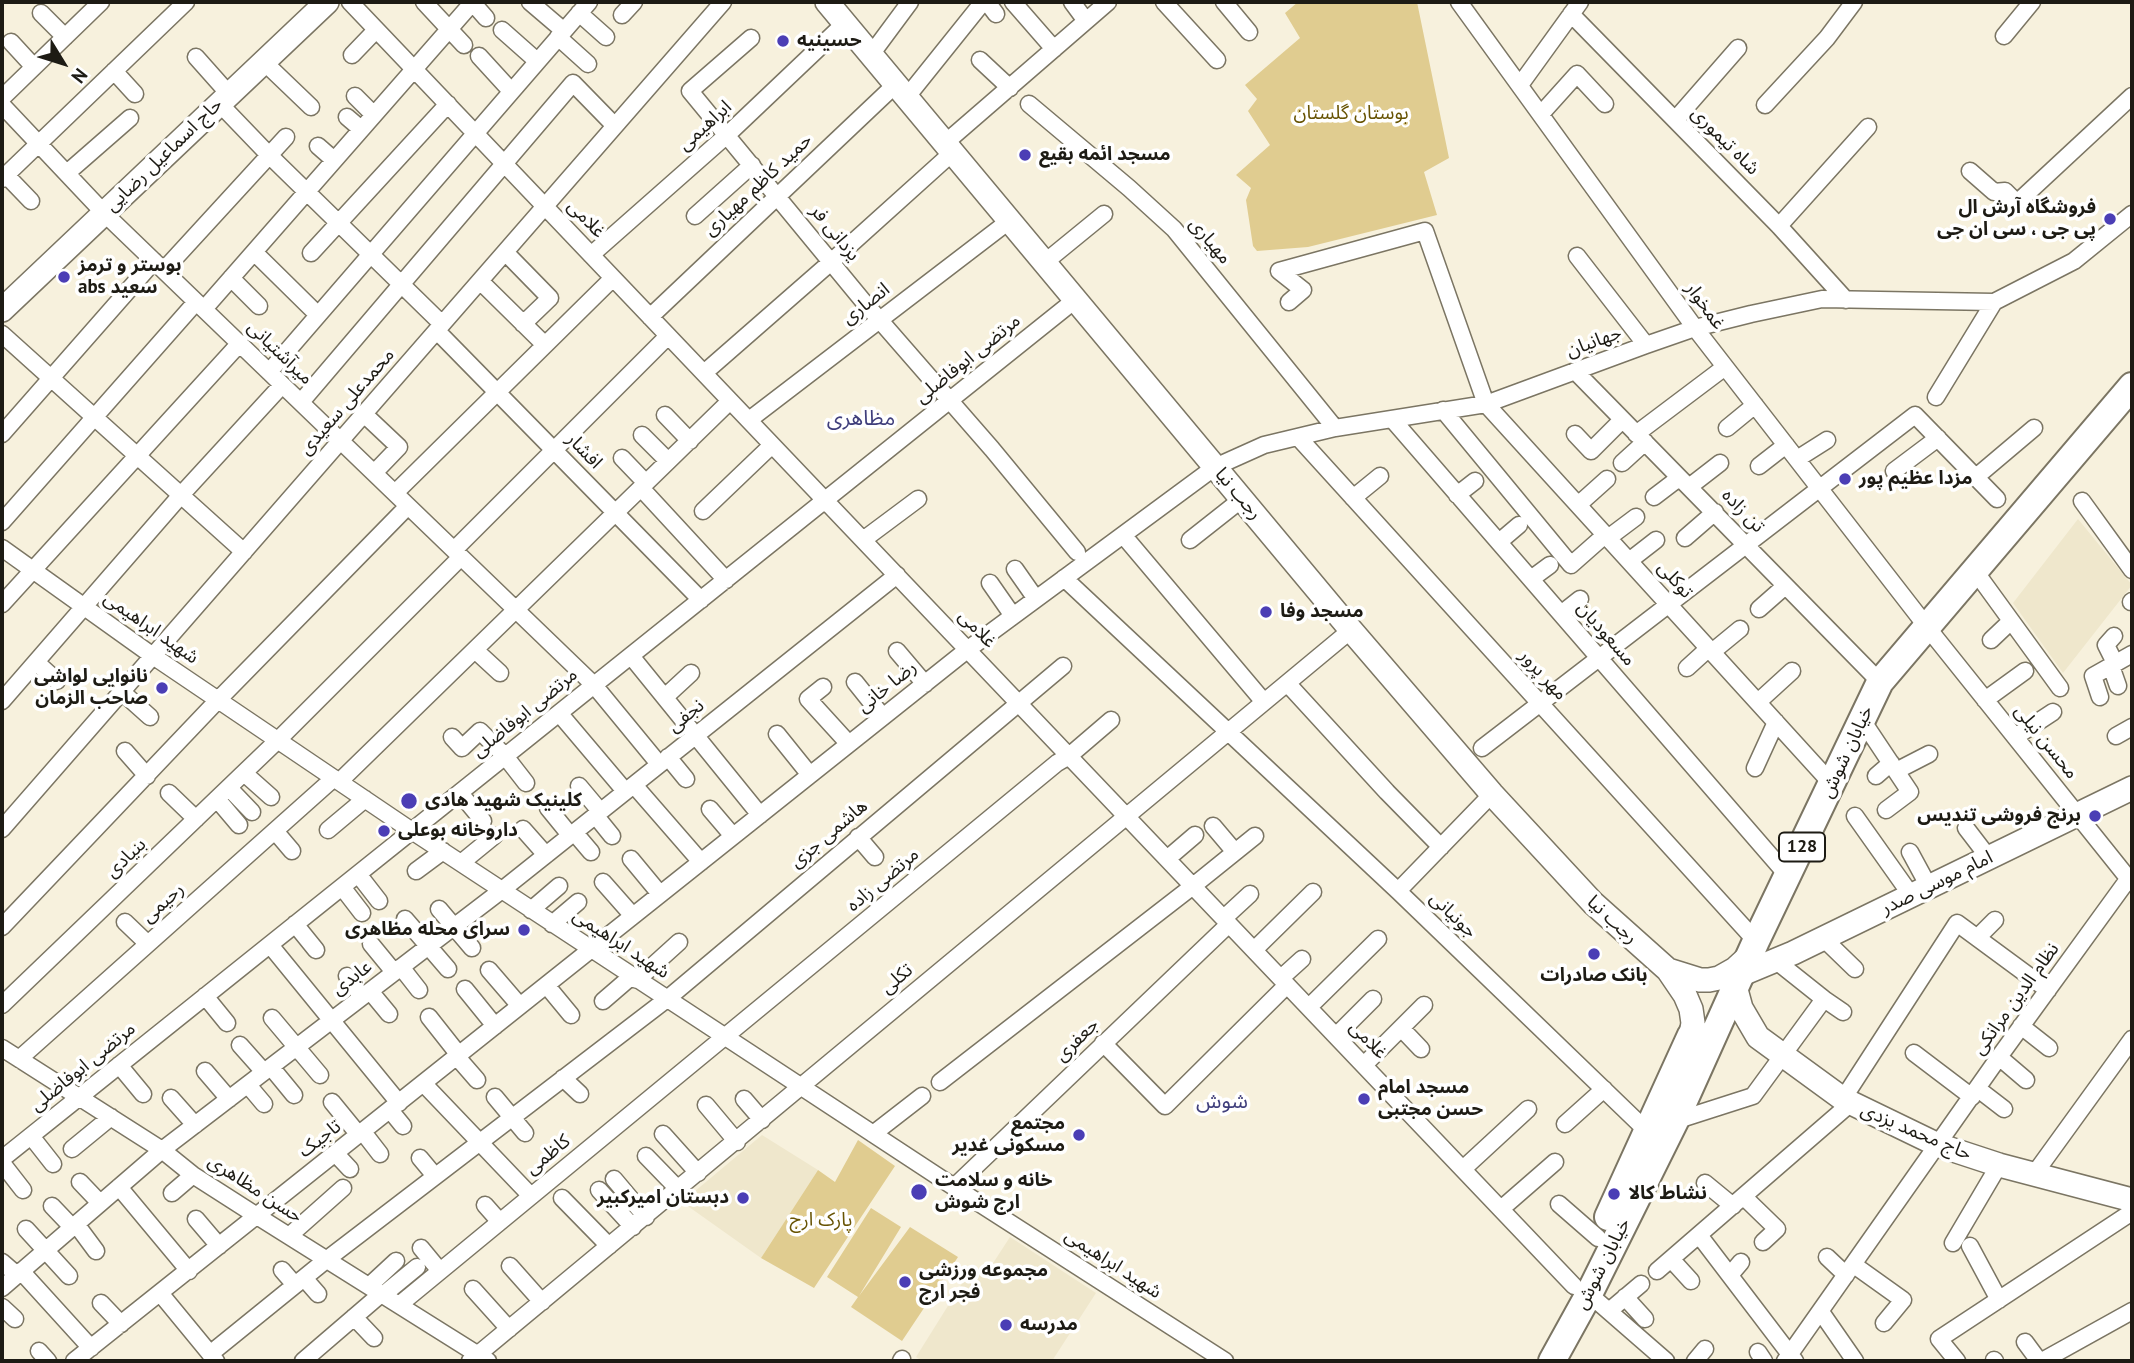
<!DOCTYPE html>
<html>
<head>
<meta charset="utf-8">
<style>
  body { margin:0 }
  #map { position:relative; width:2134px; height:1363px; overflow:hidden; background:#f7f1dd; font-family:"PT Sans",sans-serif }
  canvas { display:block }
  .frame { position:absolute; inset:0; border:4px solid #1d1b14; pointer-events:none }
  .north { position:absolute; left:28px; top:28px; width:70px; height:70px; -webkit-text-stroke:5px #fff; paint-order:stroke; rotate:128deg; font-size:19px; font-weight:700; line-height:28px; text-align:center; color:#1d1b14 }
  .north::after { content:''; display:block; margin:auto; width:24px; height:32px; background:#1d1b14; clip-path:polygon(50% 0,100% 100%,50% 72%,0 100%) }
</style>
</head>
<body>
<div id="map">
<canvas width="2134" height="1363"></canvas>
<div class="frame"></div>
<div class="north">N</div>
</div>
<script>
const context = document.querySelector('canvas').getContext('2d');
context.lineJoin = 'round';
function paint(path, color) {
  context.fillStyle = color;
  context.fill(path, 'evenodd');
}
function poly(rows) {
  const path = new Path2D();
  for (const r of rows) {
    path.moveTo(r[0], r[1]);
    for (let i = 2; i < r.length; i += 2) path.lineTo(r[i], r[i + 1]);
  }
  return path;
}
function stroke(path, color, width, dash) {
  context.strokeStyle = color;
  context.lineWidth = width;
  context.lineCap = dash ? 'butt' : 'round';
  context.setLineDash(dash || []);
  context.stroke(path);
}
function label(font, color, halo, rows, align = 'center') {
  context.font = font + ' "PT Sans","Noto Sans Arabic",sans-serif';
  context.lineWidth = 7;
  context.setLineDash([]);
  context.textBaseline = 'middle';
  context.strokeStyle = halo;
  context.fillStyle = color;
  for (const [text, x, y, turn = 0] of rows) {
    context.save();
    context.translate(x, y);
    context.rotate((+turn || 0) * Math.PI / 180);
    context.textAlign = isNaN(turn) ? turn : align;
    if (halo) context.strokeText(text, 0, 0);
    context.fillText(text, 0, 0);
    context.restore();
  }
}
const built = poly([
  [2078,519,2132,585,2063,673,2013,603],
  [762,1135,818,1170,761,1258,682,1202],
  [1010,1237,1096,1293,1052,1361,922,1361,916,1357,971,1269,984,1277]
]);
const green = poly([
  [1298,2,1417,2,1449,158,1424,172,1437,215,1308,247,1257,251,1253,246,1246,200,1251,188,1236,175,1270,145,1248,111,1257,99,1245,85,1300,38,1285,13],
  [858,1140,895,1166,814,1288,761,1258,818,1170,835,1182],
  [871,1208,901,1227,859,1296,910,1227,958,1257,902,1341,851,1307,858,1297,827,1277]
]);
const street = poly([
  [350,2,1574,1286],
  [424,2,464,45],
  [472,2,486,18],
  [530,2,564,31],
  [987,2,996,14],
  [1013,2,1054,49],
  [1072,2,1086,21],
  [1164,2,1217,60],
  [1224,2,1249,32],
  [1459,2,1695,328,1927,627,2132,883],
  [41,13,65,37],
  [579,13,606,37],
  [1571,14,1779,226,1846,300],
  [622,15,634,2],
  [502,30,537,61],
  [2004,36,2032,2],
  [558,37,588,64],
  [751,38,690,91,863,301,992,449,1077,552],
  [11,42,34,67],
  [352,55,376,30],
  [479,56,511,91],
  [870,56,910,2],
  [196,57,228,93],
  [980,60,1010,88],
  [263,61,311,107],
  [114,71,135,94],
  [1520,85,1580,2],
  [355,96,374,115],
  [2,98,101,2],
  [906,98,983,2],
  [219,103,269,155,442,324],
  [1029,104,1129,188,1174,229,1335,428],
  [2,105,104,213,594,685,659,764],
  [1765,105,1827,38,1854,2],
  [1541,114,1577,74,1605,104],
  [347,117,361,129],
  [1675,120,1738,48],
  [944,144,1108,2],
  [318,146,334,160],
  [1970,171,1994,192,2005,191,2015,201,2019,201,2132,96],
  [67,173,130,118],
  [6,175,31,201],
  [2,179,186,2],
  [695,216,752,165],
  [1779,226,1868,127],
  [254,252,318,315],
  [505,252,550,298,523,324],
  [311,253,448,104],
  [591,255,727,135,844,24],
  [1577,256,1646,345],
  [1044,263,1104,214],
  [164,270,286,137],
  [231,278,259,306],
  [480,281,545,345],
  [1289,302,1303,290,1279,271,1425,231,1486,404,1832,784],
  [204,309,473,2],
  [650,317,895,85],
  [437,331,701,600],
  [2,334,244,552],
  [1575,371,1880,682],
  [269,372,589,2],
  [704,373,831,262,952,153],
  [1936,397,1994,302],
  [301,402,573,83,615,126],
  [1443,410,1571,565,1605,535],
  [364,414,399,447,374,473],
  [665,415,690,441],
  [1392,419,1788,876],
  [749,420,1009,221],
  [1727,428,1755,405],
  [2,434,154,261],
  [1575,434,1591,451,1622,420],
  [1636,434,1725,367],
  [642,435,668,461],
  [1298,437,1756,941],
  [622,458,646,483],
  [1797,459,1827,440],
  [1622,463,1645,442],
  [1759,466,1786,445],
  [1894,471,1938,438],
  [1976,477,2034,428],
  [1689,487,1720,463],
  [641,488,726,580],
  [395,493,613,278],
  [1457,495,1475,481],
  [1654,497,1679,478],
  [1353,498,1380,476],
  [2082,501,2132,570],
  [1578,505,1607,479],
  [703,511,772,445],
  [2,522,196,302],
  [1123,535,1264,702],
  [1608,538,1636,517],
  [1685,538,1715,512],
  [863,540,918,499],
  [1190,540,1242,499],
  [1499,542,1519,525],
  [2,548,153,656,412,831,954,1187,1225,1361],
  [454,550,668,336],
  [1629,561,1656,540],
  [1015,569,1036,599],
  [1975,571,2060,688],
  [1064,578,1398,891,1648,1132],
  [1531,579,1550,565],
  [990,583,1013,616],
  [2131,602,2132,601],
  [2,604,240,343],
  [1759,609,1784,587],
  [1561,614,1580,599],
  [2114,636,2106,645,2115,663],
  [1991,640,2011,621],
  [475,650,500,673],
  [897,651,925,684],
  [1712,652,1740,629],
  [631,656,760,815],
  [36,662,57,681],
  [2111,666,2118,686],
  [1687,668,1709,648],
  [855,682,883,717],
  [1287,683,1387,792,1441,847],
  [823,687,808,699,849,744],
  [122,692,150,717],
  [665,697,691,673],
  [2100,697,2093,676,2132,654],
  [1985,700,2025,671],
  [2,701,181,495,282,385],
  [1758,702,1792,671],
  [559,713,625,791],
  [1862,720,1910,792,1886,810],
  [777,734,810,775],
  [2116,736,2132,727],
  [452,737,462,748,480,731,505,756,526,783],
  [2015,737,2053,712],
  [1482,748,1915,415,1997,499],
  [125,751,147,776],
  [668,757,686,779],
  [1755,768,1776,722],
  [1896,771,1929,754],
  [244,773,271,797],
  [1876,776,1891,763],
  [340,781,730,401],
  [634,785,701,862],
  [579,786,600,811],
  [229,788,252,812],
  [169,793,196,819],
  [460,793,483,821],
  [217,799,239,825],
  [548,808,570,835],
  [710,809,733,836],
  [595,815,612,836],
  [1855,816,1911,895],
  [1213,826,1235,852],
  [1966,828,1989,858],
  [2,829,723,2],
  [523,829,546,855],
  [328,830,365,799],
  [275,831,292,851],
  [574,832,591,852],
  [858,837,875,857],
  [1910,852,1929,887],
  [631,859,660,894],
  [1167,859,1195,835],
  [461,863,494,836],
  [416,871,443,851],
  [358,874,379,901],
  [603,882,633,916],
  [342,887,362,913],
  [1398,891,1492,794],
  [439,909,472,948],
  [531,910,559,886],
  [1224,918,1250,894],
  [405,919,448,969],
  [125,922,148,944],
  [295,924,316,950],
  [552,924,578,902],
  [2,927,218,700,408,506],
  [1978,937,1995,920],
  [1823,938,1855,969],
  [371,944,394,972],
  [270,945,399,1103],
  [1254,950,1313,892],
  [401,967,419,990],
  [489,970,520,1006],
  [347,976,362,997],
  [1281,978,1302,959],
  [637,980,679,942],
  [547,986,571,1015],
  [465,989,495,1026],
  [370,991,389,1014],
  [205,996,227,1023],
  [1824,999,1843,1012],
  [603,1001,632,976],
  [2,1005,278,740,461,557],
  [1309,1007,1378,939],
  [429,1017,459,1055],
  [272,1018,320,1075],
  [2021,1026,2049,1048],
  [1401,1028,1421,1049],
  [1336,1036,1373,999],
  [1103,1043,1165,1106,1287,985],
  [240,1045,264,1072],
  [2,1048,162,1150,193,1175,257,1216,488,1361],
  [1914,1053,1972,1097],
  [457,1057,477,1080],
  [1999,1057,2026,1080],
  [19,1059,334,778],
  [119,1065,143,1094],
  [1364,1065,1424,1005],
  [271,1067,294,1095],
  [205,1071,229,1099],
  [563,1078,580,1094],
  [940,1082,1193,886,1255,836],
  [423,1083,531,1196],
  [248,1085,264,1104],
  [1978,1089,2004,1109],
  [495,1097,525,1133],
  [171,1098,195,1125],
  [744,1099,762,1120],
  [1843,1099,1957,923,2048,990],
  [332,1102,359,1135],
  [706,1105,737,1142],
  [390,1110,403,1126],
  [1675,1121,1753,1096,1824,999,1775,960],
  [1565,1124,1604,1089],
  [363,1132,380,1154],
  [663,1134,698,1173],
  [873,1134,922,1096],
  [31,1136,53,1164],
  [72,1149,111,1117],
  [335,1153,350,1169],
  [646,1156,679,1190],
  [420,1158,435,1176],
  [2,1159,1075,300],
  [2,1163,23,1190],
  [1463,1169,1528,1109],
  [2035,1173,2132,1039],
  [614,1179,646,1217],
  [80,1182,100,1203],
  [1705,1183,1733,1206],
  [119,1187,189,1271],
  [954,1187,1229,924],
  [599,1190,633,1227],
  [172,1193,193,1175],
  [1744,1197,1777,1229,1763,1242],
  [562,1198,609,1246],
  [1559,1204,1598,1238],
  [485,1205,500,1222],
  [52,1206,72,1227],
  [1501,1209,1555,1162],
  [196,1219,219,1246],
  [76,1224,96,1251],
  [26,1229,69,1276],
  [1699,1235,1795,1361],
  [289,1236,343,1188],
  [1953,1243,1999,1165],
  [1970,1246,1999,1300],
  [421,1248,440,1271],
  [1827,1257,1846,1275],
  [1671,1259,1691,1281],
  [2,1262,17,1275],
  [1854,1265,1903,1300,1884,1323],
  [510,1266,542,1302],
  [282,1270,295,1285],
  [21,1271,91,1348],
  [1657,1271,1851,1103],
  [1730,1275,1741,1262],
  [304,1278,318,1294],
  [369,1286,396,1261],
  [2,1288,162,1150,502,890,897,575],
  [473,1289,509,1329],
  [160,1293,216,1361],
  [1589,1294,1666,1361],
  [383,1295,417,1267],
  [1625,1297,1645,1319],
  [101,1303,121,1324],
  [399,1305,1057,763,1069,756,1111,720],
  [2,1307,15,1319],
  [1609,1311,1641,1284],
  [1821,1312,1855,1361],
  [354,1317,374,1338],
  [2025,1342,2039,1361],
  [39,1351,48,1361],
  [1758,1352,1764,1361],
  [210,1354,326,1260,667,999,1063,666],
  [1994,1360,1995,1361],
  [74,1361,967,650,1215,467,1264,445,1335,428,1486,404,1646,345,1695,328,1751,314,1822,299,1994,302,2074,261,2132,214],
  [303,1361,381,1294],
  [470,1361,1351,630],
  [901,1361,902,1359],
  [1695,1361,1705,1349],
  [1785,1361,1999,1057,2129,878],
  [1957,1361,1939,1339,2132,1212],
  [2042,1361,2132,1311]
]);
const secondary = poly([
  [827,2,1351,630,1492,794,1593,903,1668,970,1685,995,1691,1009,1693,1023,1691,1035],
  [2,310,327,2],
  [1668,970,1700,980,1709,980,1719,978,1735,969,1747,958],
  [1740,975,1793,953,2132,788],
  [1735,986,1741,1008,1758,1037,1843,1099,1938,1145,1999,1165,2132,1200]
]);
const primary = poly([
  [1608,1217,1691,1035,1712,1037],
  [1552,1361,1589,1294,1675,1121,1756,941,1880,682,2132,386]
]);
const markers = [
  [783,41,7,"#4b3eb5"],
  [1025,155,7,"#4b3eb5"],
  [2110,219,7,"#4b3eb5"],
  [64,277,7,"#4b3eb5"],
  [1845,479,7,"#4b3eb5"],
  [1266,612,7,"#4b3eb5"],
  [162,688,7,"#4b3eb5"],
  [409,801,9,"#4b3eb5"],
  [2095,816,7,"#4b3eb5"],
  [384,831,7,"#4b3eb5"],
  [524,930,7,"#4b3eb5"],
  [1594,954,7,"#4b3eb5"],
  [1364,1099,7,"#4b3eb5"],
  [1079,1135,7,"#4b3eb5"],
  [919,1192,9,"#4b3eb5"],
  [1614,1194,7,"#4b3eb5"],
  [743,1198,7,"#4b3eb5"],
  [905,1282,7,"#4b3eb5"],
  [1006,1325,7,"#4b3eb5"]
];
const shields = [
  [1802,847,46]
];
const shieldNames = [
  ["128",1802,847]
];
const poiNames = [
  ["حسینیه",797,41],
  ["مسجد ائمه بقیع",1039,155],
  ["فروشگاه آرش ال",2096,208,"right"],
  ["پی جی ، سی ان جی",2096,230,"right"],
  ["بوستر و ترمز",78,266],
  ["abs سعید",78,288],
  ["مزدا عظیم پور",1859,479],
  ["مسجد وفا",1280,612],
  ["نانوایی لواشی",148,677,"right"],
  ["صاحب الزمان",148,699,"right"],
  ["کلینیک شهید هادی",425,801],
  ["برنج فروشی تندیس",2081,816,"right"],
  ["داروخانه بوعلی",398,831],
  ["سرای محله مظاهری",510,930,"right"],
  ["بانک صادرات",1594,976,"center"],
  ["مسجد امام",1378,1088],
  ["حسن مجتبی",1378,1110],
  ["مجتمع",1065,1124,"right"],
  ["مسکونی غدیر",1065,1146,"right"],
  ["خانه و سلامت",935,1181],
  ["ارج شوش",935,1203],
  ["نشاط کالا",1628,1194],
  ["دبستان امیرکبیر",729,1198,"right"],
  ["مجموعه ورزشی",919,1271],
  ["فجر ارج",919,1293],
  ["مدرسه",1020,1325]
];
const parkNames = [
  ["بوستان گلستان",1351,114],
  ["پارک ارج",821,1221]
];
const streetNames = [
  ["ابراهیمی",705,126,-42],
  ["شاه تیموری",1725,141,45],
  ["حاج اسماعیل رضایی",164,155,-44],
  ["حمید کاظم مهیاری",758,185,-43],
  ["غلامی",586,219,46],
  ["یزدانی فر",835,233,51],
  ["مهیاری",1210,241,50],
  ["انصاری",866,304,-38],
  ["غمخوار",1705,306,54],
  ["جهانیان",1594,342,-20],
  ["میرآشتیانی",280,353,44],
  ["مرتضی ابوفاضلی",968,359,-39],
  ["محمدعلی سعیدی",347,402,-49],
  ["افشار",584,451,46],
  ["رجب نیا",1238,494,50],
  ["تن زاده",1743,511,46],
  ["توکلی",1675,580,48],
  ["شهید ابراهیمی",151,628,35],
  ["غلامی",977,629,46],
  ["مسعودیان",1606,634,49],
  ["مهر پرور",1543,675,48],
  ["رضا خانی",887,687,-39],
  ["مرتضی ابوفاضلی",525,713,-39],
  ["نجفی",686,716,-39],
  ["محسن نیلی",2046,742,51],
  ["خیابان شوش",1847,752,-65],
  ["هاشمی جزی",829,834,-40],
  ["بنیادی",126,858,-44],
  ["مرتضی زاده",883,880,-40],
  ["امام موسی صدر",1937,883,-26],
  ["رحیمی",163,903,-42],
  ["جونیانی",1453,915,44],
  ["رجب نیا",1612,920,43],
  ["شهید ابراهیمی",621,944,33],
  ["عابدی",352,978,-37],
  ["تکلی",897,979,-40],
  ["نظام الدین مرانکی",2016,999,-54],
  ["جعفری",1077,1040,-44],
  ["غلامی",1368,1040,46],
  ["مرتضی ابوفاضلی",83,1067,-39],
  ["حاج محمد یزدی",1916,1132,23],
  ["تاجیک",320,1139,-38],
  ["کاظمی",548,1155,-39],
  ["حسن مظاهری",255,1189,33],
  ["شهید ابراهیمی",1113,1264,33],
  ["خیابان شوش",1603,1264,-63]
];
const neighbourhoodNames = [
  ["مظاهری",861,419],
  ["شوش",1222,1102]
];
paint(built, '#efe7cc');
paint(green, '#e0cc90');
stroke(street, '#7b7563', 19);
stroke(secondary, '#7b7563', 26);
stroke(primary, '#7b7563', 30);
stroke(street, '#fff', 16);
stroke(secondary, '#fff', 23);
stroke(primary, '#fff', 26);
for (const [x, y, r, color] of markers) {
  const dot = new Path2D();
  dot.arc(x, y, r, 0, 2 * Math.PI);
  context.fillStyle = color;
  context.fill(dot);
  stroke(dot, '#fff', 2.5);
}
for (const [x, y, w] of shields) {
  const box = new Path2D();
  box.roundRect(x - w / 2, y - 14.5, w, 29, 5);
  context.fillStyle = '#fff';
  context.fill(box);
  stroke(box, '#1d1b14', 2);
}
label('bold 18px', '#1d1b14', null, shieldNames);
label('bold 19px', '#1d1b14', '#fff', poiNames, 'left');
label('19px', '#675303', '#fff', parkNames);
label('19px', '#1d1b14', '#fff', streetNames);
label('21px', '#3f3e7b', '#fff', neighbourhoodNames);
</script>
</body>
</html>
